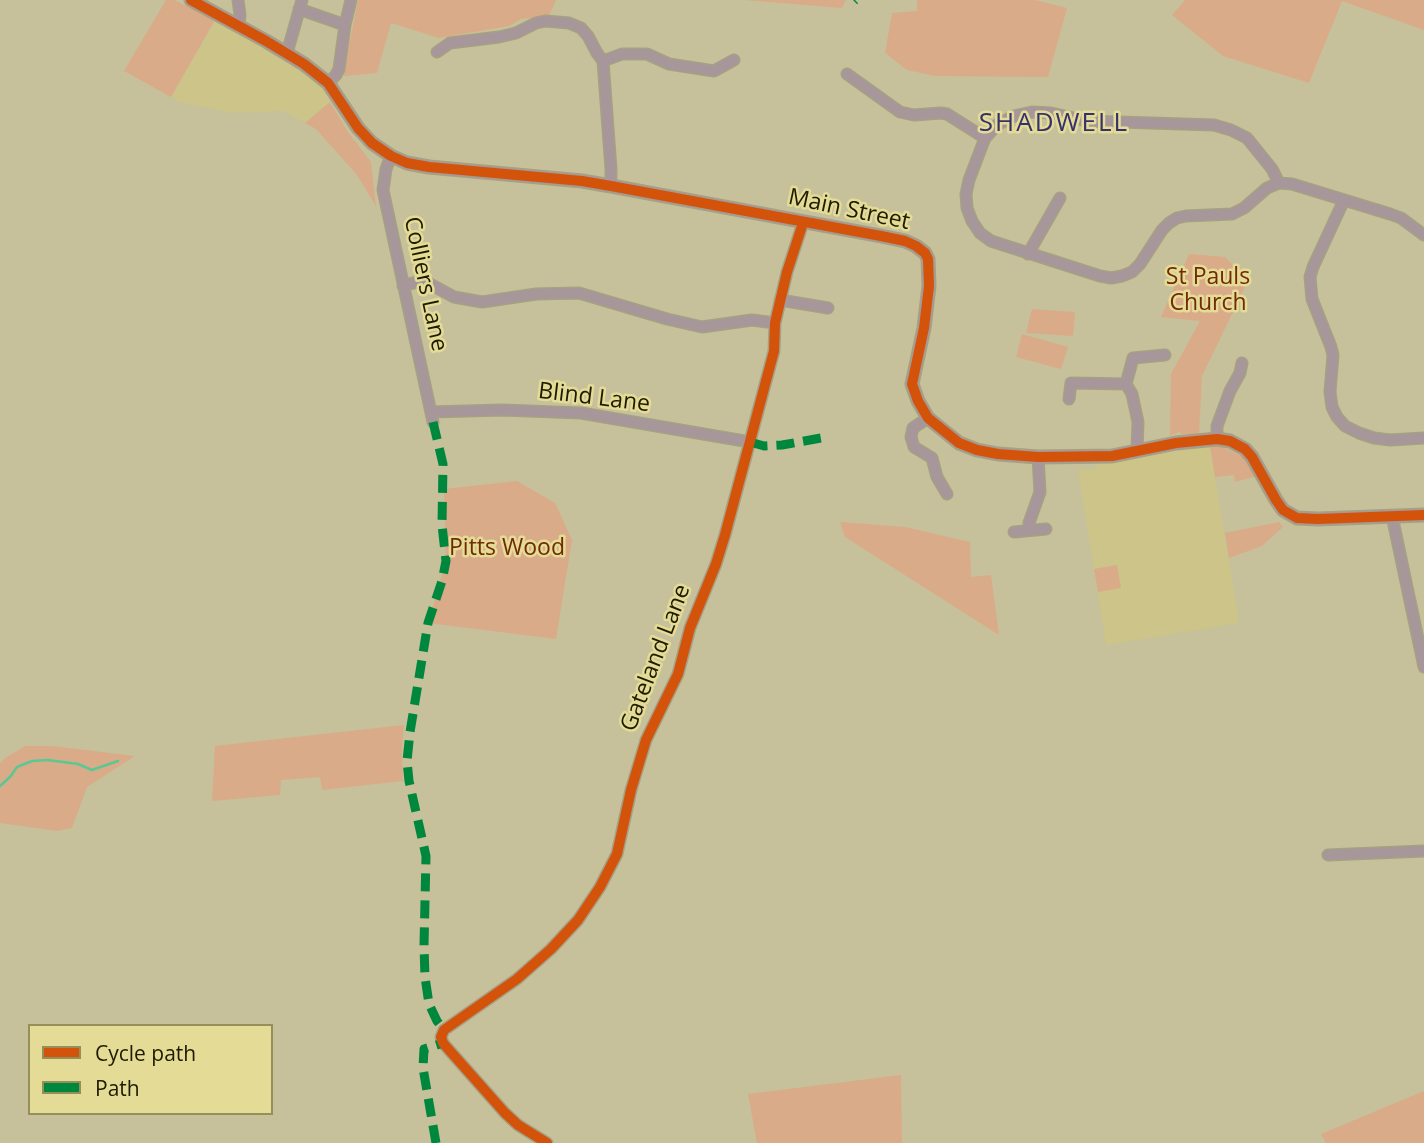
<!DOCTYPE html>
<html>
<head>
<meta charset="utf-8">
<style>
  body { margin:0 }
  #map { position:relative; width:1424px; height:1143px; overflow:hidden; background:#c6c19a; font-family:"Open Sans",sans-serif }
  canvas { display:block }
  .legend { position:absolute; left:28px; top:1024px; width:245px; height:91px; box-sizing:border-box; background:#e4dc96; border:2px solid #958f5a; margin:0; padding:9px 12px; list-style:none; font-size:21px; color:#1f1b01 }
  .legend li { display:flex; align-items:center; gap:14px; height:35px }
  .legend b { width:35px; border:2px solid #958f5a }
</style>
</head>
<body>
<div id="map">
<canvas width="1424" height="1143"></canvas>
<ul class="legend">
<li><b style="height:9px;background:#d4530b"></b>Cycle path</li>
<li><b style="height:9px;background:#00873e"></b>Path</li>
</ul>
</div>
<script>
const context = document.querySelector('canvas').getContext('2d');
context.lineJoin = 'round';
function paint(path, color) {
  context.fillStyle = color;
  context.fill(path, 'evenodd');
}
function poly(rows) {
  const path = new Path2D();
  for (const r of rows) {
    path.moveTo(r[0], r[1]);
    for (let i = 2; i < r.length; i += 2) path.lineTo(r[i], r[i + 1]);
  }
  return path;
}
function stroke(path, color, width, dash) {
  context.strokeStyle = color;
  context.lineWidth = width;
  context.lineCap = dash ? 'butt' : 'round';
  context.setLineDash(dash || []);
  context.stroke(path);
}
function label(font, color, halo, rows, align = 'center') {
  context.font = font + ' "Open Sans",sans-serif';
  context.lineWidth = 5;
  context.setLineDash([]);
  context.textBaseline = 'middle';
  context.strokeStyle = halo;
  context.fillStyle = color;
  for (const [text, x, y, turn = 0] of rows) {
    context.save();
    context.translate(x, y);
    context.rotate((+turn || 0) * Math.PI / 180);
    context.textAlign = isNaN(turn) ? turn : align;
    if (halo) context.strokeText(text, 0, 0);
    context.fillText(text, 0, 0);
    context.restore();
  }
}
const built = poly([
  [215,20,279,57,322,86,330,102,305,123,284,111,233,113,180,102,171,97],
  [1210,446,1239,623,1106,645,1078,469,1094,470,1098,460,1128,459]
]);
const green = poly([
  [166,0,174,0,215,20,171,97,124,71],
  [358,0,556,0,549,16,521,19,509,26,439,38,391,23,377,73,344,76,344,71],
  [744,0,846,0,842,8],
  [917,0,1035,0,1067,8,1048,77,935,76,907,70,885,53,892,13,917,11],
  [1185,0,1424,0,1424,30,1342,1,1309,83,1223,56,1172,15],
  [330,102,348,132,371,162,376,206,357,175,316,129,305,123],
  [1189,254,1225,257,1248,281,1202,376,1199,434,1182,434,1179,432,1170,436,1171,374,1200,321,1161,317],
  [1032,309,1075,312,1073,336,1026,333],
  [1022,334,1068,347,1061,369,1016,357],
  [1210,446,1220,446,1244,457,1257,476,1235,482,1234,475,1215,477],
  [517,481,555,503,572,540,556,639,428,623,446,561,444,489],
  [840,522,905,527,970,542,971,577,991,575,999,635,845,537],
  [1279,522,1283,527,1262,546,1229,558,1225,533],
  [1117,565,1121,588,1098,592,1094,569],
  [404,725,402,748,403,781,322,790,320,777,281,780,280,795,212,801,215,746],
  [25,746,53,746,135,756,87,787,72,828,57,831,0,823,0,763,5,758],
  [901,1075,902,1143,757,1143,748,1094],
  [1424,1091,1424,1143,1326,1143,1321,1134]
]);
const stream = poly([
  [0,786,10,777,17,767,32,761,48,760,78,764,92,770,118,761]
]);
const minor = poly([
  [238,0,240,15,239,26],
  [299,9,345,25],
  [437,52,450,43,499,37,516,33,536,23,545,21,569,23,581,28,588,36,597,53,603,61,611,169,611,186],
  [287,53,302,0],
  [603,61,622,54,647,54,669,64,714,71,734,60],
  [847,74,900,112,914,115,941,113,947,114,985,138],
  [328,83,336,75,339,69,345,25,351,0],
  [391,156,386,169,383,190,433,422],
  [1279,183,1272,169,1247,138,1231,130,1214,125,1087,121,1051,113,1032,112,1014,116,997,125,985,138,969,180,966,194,967,208,972,221,980,233,991,241,1100,276,1111,278,1122,276,1132,272,1140,264,1162,230,1169,223,1177,218,1186,216,1232,214,1244,208,1267,188,1279,183,1292,184,1390,214,1401,218,1424,235],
  [1344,200,1313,267,1310,277,1312,299,1331,347,1333,355,1330,392,1332,407,1337,417,1345,426,1359,433,1374,438,1390,440,1424,438],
  [1028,254,1060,198],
  [403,286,420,281,430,284,454,297,482,302,536,294,579,293,667,319,702,327,752,320,775,323],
  [780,300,828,308],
  [1069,399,1071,383,1126,384],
  [431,412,502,410,581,413,750,442],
  [928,418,913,428,911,437,914,447,932,458,937,477,947,494],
  [1217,439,1217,426,1230,391,1240,373,1242,363],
  [1137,451,1138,422,1132,394,1126,384,1133,358,1165,355],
  [1392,516,1424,667],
  [1029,530,1029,523,1040,492,1038,457],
  [1014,532,1046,529],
  [1328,855,1424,851],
  [547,1143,518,1125,505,1113,450,1051,443,1043,441,1037,444,1030,517,979,551,949,578,920,600,887,617,854,631,790,646,740,678,674,690,628,716,564,725,535,774,351,775,323,787,272,803,223]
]);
const tertiary = poly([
  [191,0,266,41,304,64,328,83,358,128,372,143,391,156,407,163,429,167,582,181,611,186,881,236,905,241,916,246,925,253,928,259,929,286,924,328,912,384,918,401,928,418,959,443,977,450,998,454,1038,457,1112,456,1176,443,1217,439,1230,441,1245,449,1252,457,1276,500,1283,510,1297,518,1318,519,1424,515]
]);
const quiet = poly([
  [854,1,855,0],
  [433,422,443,464,442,525,446,561,442,581,428,623,410,732,407,761,409,781,426,856,424,946,425,977,429,1004,437,1021,444,1030],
  [750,442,764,446,782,445,821,438],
  [436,1143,423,1068,424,1049,443,1043]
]);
const cycleway = poly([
  [191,0,266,41,304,64,328,83,358,128,372,143,391,156,407,163,429,167,582,181,611,186,881,236,905,241,916,246,925,253,928,259,929,286,924,328,912,384,918,401,928,418,959,443,977,450,998,454,1038,457,1112,456,1176,443,1217,439,1230,441,1245,449,1252,457,1276,500,1283,510,1297,518,1318,519,1424,515],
  [547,1143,518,1125,505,1113,450,1051,443,1043,441,1037,444,1030,517,979,551,949,578,920,600,887,617,854,631,790,646,740,678,674,690,628,716,564,725,535,774,351,775,323,787,272,803,223]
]);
const streetNames = [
  ["Main Street",849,210,12],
  ["Colliers Lane",425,284,78],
  ["Blind Lane",594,398,7],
  ["Gateland Lane",656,658,-69]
];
const parkNames = [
  ["St Pauls",1208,277],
  ["Church",1208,303],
  ["Pitts Wood",507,548]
];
const quarterNames = [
  ["SHADWELL",1054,124]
];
paint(built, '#ccc488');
paint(green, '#daab88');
stroke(stream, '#59c893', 2.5);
stroke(minor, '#a5a182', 13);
stroke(tertiary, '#a5a182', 15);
stroke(minor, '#a7979a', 10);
stroke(tertiary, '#a7979a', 12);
stroke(quiet, '#00873e', 9, [18, 9]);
stroke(cycleway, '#d4530b', 10);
label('23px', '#1f1b01', '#e4dc96', streetNames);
label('23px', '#722a06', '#e4dc96', parkNames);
context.letterSpacing = '2px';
label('26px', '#34316d', '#e4dc96', quarterNames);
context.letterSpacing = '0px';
</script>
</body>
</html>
